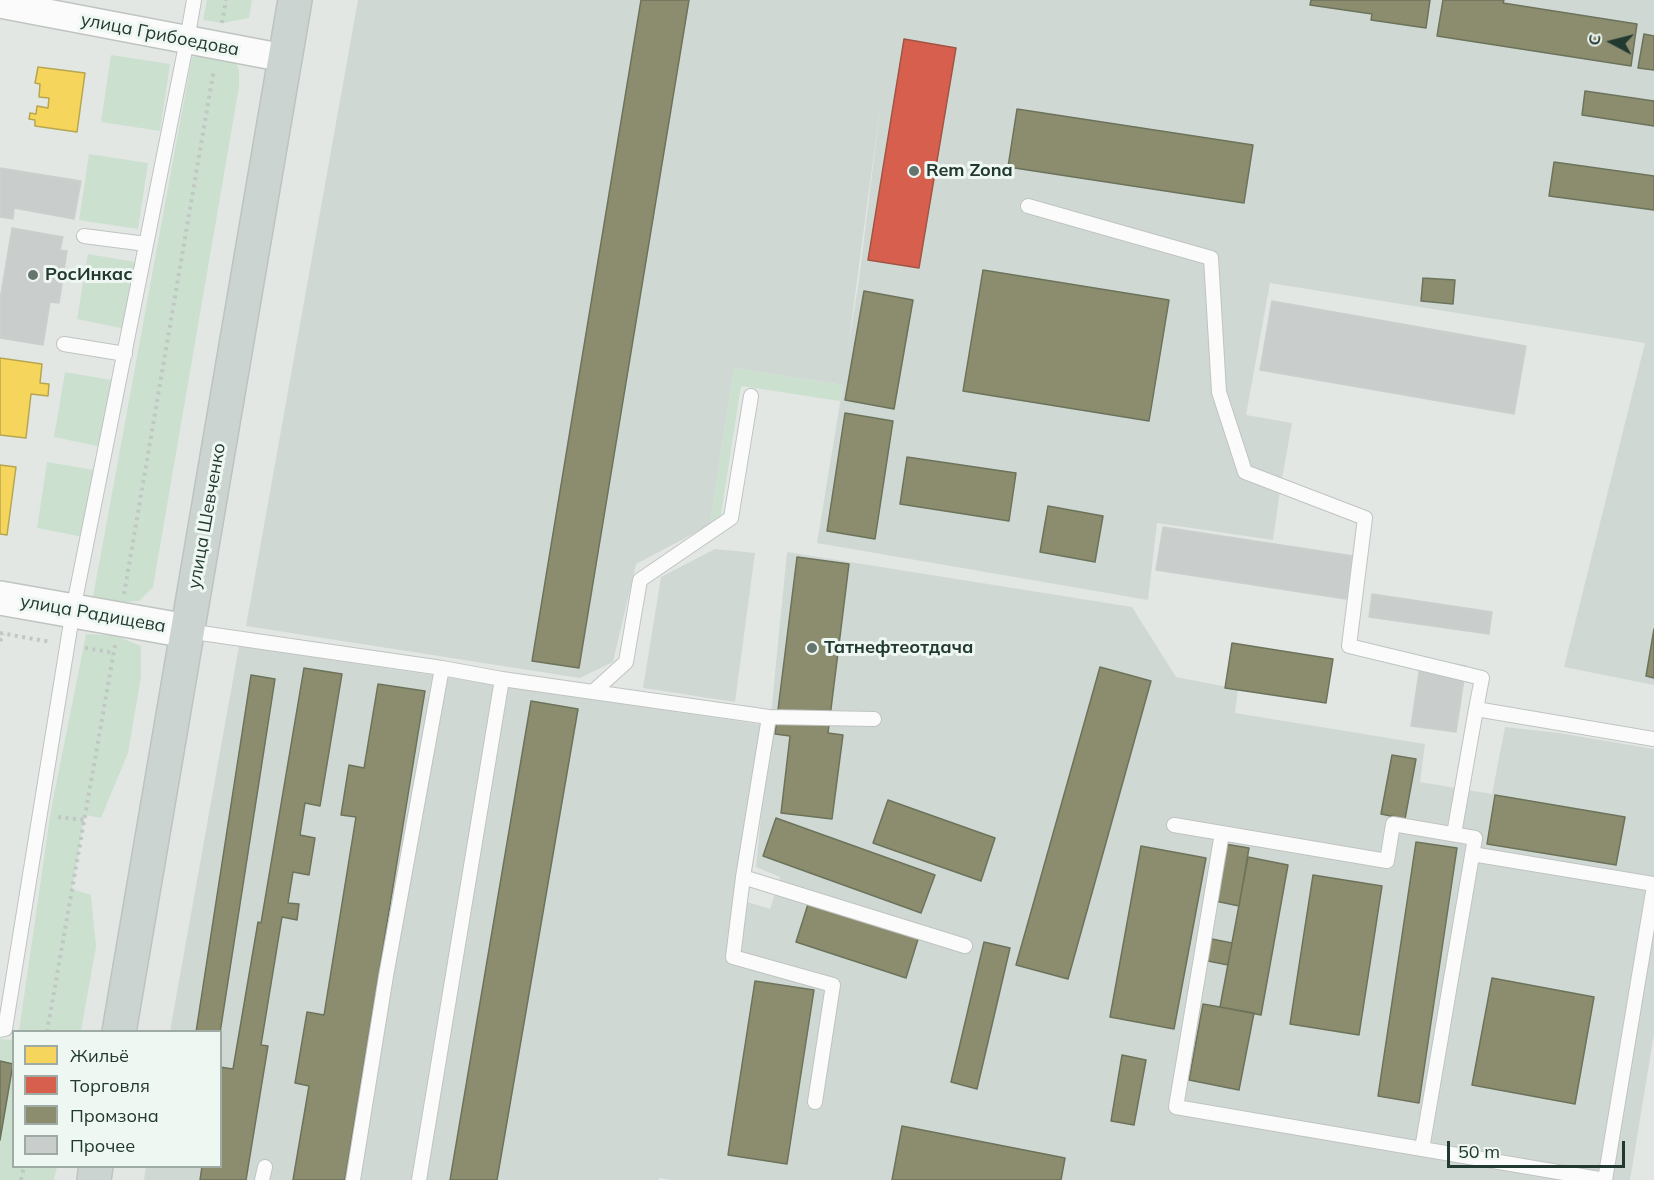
<!DOCTYPE html>
<html>
<head>
<meta charset="utf-8">
<style>
  body { margin:0 }
  #map { position:relative; width:1654px; height:1180px; overflow:hidden; background:#e2e7e4; font-family:Mulish,sans-serif }
  canvas { display:block }
  .legend { position:absolute; left:12px; top:1030px; width:210px; height:138px; box-sizing:border-box; background:#eff7f2; border:2px solid #9daba4; margin:0; padding:8px 10px; list-style:none; font-size:18px; color:#213930 }
  .legend li { display:flex; align-items:center; gap:12px; height:30px }
  .legend b { width:30px; border:2px solid #9daba4 }
  .north { position:absolute; left:1582px; top:12px; width:60px; height:60px; -webkit-text-stroke:4px #eff7f2; paint-order:stroke; rotate:277deg; font-size:16px; font-weight:700; line-height:24px; text-align:center; color:#213930 }
  .north::after { content:''; display:block; margin:auto; width:21px; height:27px; background:#213930; clip-path:polygon(50% 0,100% 100%,50% 72%,0 100%) }
  .scale { position:absolute; left:1447px; top:1141px; width:178px; height:27px; box-sizing:border-box; border:3px solid #213930; border-top:0; padding-left:8px; font-size:18px; line-height:21px; white-space:nowrap; color:#213930; -webkit-text-stroke:4px #eff7f2; paint-order:stroke }
</style>
</head>
<body>
<div id="map">
<canvas width="1654" height="1180"></canvas>
<ul class="legend">
<li><b style="height:16px;background:#f6d55c"></b>Жильё</li>
<li><b style="height:16px;background:#d6604d"></b>Торговля</li>
<li><b style="height:16px;background:#8c8c6e"></b>Промзона</li>
<li><b style="height:16px;background:#c9cecc"></b>Прочее</li>
</ul>
<div class="north">С</div>
<div class="scale">50 m</div>
</div>
<script>
const context = document.querySelector('canvas').getContext('2d');
context.lineJoin = 'round';
function paint(path, color) {
  context.fillStyle = color;
  context.fill(path, 'evenodd');
}
function poly(rows) {
  const path = new Path2D();
  for (const r of rows) {
    path.moveTo(r[0], r[1]);
    for (let i = 2; i < r.length; i += 2) path.lineTo(r[i], r[i + 1]);
  }
  return path;
}
function stroke(path, color, width, dash) {
  context.strokeStyle = color;
  context.lineWidth = width;
  context.lineCap = dash ? 'butt' : 'round';
  context.setLineDash(dash || []);
  context.stroke(path);
}
function label(font, color, halo, rows, align = 'center') {
  context.font = font + ' Mulish,sans-serif';
  context.lineWidth = 6;
  context.setLineDash([]);
  context.textBaseline = 'middle';
  context.strokeStyle = halo;
  context.fillStyle = color;
  for (const [text, x, y, turn = 0] of rows) {
    context.save();
    context.translate(x, y);
    context.rotate((+turn || 0) * Math.PI / 180);
    context.textAlign = isNaN(turn) ? turn : align;
    if (halo) context.strokeText(text, 0, 0);
    context.fillText(text, 0, 0);
    context.restore();
  }
}
const built = poly([
  [358,0,1654,0,1654,685,1564,667,1645,343,1270,283,1246,415,1292,423,1281,484,1273,540,1157,523,1148,600,817,543,843,385,734,368,710,525,636,564,613,662,580,678,246,626],
  [882,93,859,280,848,348],
  [715,549,755,553,735,702,643,688,661,577],
  [787,552,1132,607,1176,677,1238,689,1235,713,1425,744,1420,782,1492,794,1505,727,1559,733,1654,749,1654,1034,1630,1180,671,1180,659,1178,659,1180,144,1180,146,1167,220,1166,220,1032,170,1031,239,646,764,725,735,898,770,909,780,877,756,867]
]);
const green = poly([
  [207,0,252,0,249,18,222,23,203,20],
  [217,52,235,60,239,70,239,87,153,587,139,601,122,602,114,607,92,602,192,57],
  [111,55,170,64,160,131,101,122],
  [89,154,148,163,138,229,79,220],
  [88,254,135,262,125,329,77,319],
  [734,368,843,385,840,401,741,386,719,527,710,525],
  [65,372,111,380,102,447,54,437],
  [47,462,94,470,84,537,37,528],
  [86,634,116,636,141,646,141,677,128,753,101,818,85,815,72,889,91,895,96,947,81,1031,19,1031,51,810],
  [0,1039,13,1040,14,1166,57,1167,54,1180,0,1180,0,1140,13,1064,0,1061]
]);
const homes = poly([
  [38,67,85,73,77,132,35,126,35,120,29,119,30,113,36,114,37,106,48,108,49,98,39,97,40,84,35,83,38,67],
  [0,358,42,364,40,383,49,384,48,396,31,394,26,438,0,435,0,358],
  [0,465,16,467,7,535,0,534,0,465]
]);
const shops = poly([
  [904,39,956,48,919,268,868,260,904,39]
]);
const industry = poly([
  [641,0,689,0,579,668,532,661,641,0],
  [1311,0,1430,0,1426,28,1371,20,1372,14,1310,5,1311,0],
  [1443,0,1504,0,1503,3,1637,24,1631,66,1437,36,1443,0],
  [1644,34,1654,36,1654,70,1638,68,1644,34],
  [1585,91,1654,101,1654,126,1582,115,1585,91],
  [1017,109,1253,145,1244,203,1008,167,1017,109],
  [1554,162,1654,176,1654,210,1549,196,1554,162],
  [983,270,1169,300,1149,421,963,391,983,270],
  [1423,278,1455,280,1453,304,1421,301,1423,278],
  [864,291,913,300,894,409,845,400,864,291],
  [845,413,893,421,875,539,827,531,845,413],
  [907,457,1016,473,1009,521,900,504,907,457],
  [1048,506,1103,516,1095,562,1040,552,1048,506],
  [797,557,849,564,828,733,843,735,832,819,781,813,790,736,775,734,797,557],
  [1654,629,1654,678,1646,676,1654,629],
  [1232,643,1333,659,1326,703,1225,688,1232,643],
  [1100,667,1151,681,1068,979,1016,965,1100,667],
  [304,668,342,674,320,806,305,803,300,835,315,838,309,875,293,872,288,903,299,904,297,920,282,917,261,1045,268,1046,246,1180,200,1180,202,1166,220,1166,220,1067,233,1069,258,922,261,923,304,668],
  [251,675,275,679,220,1033,220,1032,196,1032,251,675],
  [378,684,425,691,345,1180,293,1180,309,1086,295,1083,307,1012,324,1015,356,817,341,815,349,765,364,768,378,684],
  [531,701,578,709,497,1180,450,1180,531,701],
  [1392,755,1416,759,1405,819,1381,814,1392,755],
  [1495,795,1625,817,1616,865,1487,844,1495,795],
  [888,800,995,838,981,881,873,843,888,800],
  [776,818,935,875,921,913,763,856,776,818],
  [1416,842,1457,848,1419,1103,1378,1096,1416,842],
  [1225,844,1249,848,1239,906,1215,901,1225,844],
  [1141,846,1206,858,1174,1029,1110,1017,1141,846],
  [1248,857,1288,865,1261,1015,1220,1007,1248,857],
  [1313,875,1382,886,1359,1035,1290,1024,1313,875],
  [809,901,919,936,906,978,796,942,809,901],
  [1207,938,1232,943,1228,965,1203,960,1207,938],
  [984,942,1010,948,977,1089,951,1082,984,942],
  [1492,978,1594,997,1575,1104,1472,1085,1492,978],
  [755,981,814,990,787,1164,728,1155,755,981],
  [1203,1004,1254,1013,1239,1090,1189,1080,1203,1004],
  [1122,1055,1146,1060,1134,1125,1111,1121,1122,1055],
  [0,1061,13,1064,0,1140,0,1061],
  [902,1126,1065,1158,1061,1180,892,1180,902,1126]
]);
const building = poly([
  [0,168,81,181,74,219,14,208,13,219,0,217,0,168],
  [12,228,63,237,60,250,67,251,59,303,50,302,43,345,0,338,0,300,12,228],
  [1272,301,1526,346,1514,414,1260,370,1272,301],
  [1163,527,1353,556,1346,599,1156,570,1163,527],
  [1372,594,1492,612,1489,634,1369,617,1372,594],
  [1421,659,1466,666,1456,732,1411,726,1421,659]
]);
const path = poly([
  [222,23,226,0],
  [124,594,214,69],
  [0,633,51,642],
  [0,641,4,634],
  [85,648,114,653],
  [58,817,84,820],
  [47,1032,115,645],
  [21,1180,24,1166]
]);
const service = poly([
  [1028,206,1211,258,1219,392,1245,472,1365,518,1349,646,1482,678,1476,709],
  [84,236,146,244],
  [64,344,125,354],
  [187,631,442,668,502,679,593,692,626,662,640,580,731,518,751,396],
  [593,692,769,717,743,877,733,957,833,985,815,1102],
  [769,717,874,719],
  [1174,825,1387,861,1393,824,1475,838,1422,1149,1605,1180],
  [1222,833,1176,1107,1422,1149],
  [1454,834,1476,709,1654,739],
  [1472,854,1654,884],
  [743,877,965,946],
  [0,1030,5,1029,73,610,187,40,194,0],
  [262,1180,265,1167],
  [353,1180,386,976,442,668],
  [419,1180,502,679],
  [1605,1180,1654,886]
]);
const minor = poly([
  [0,4,284,58]
]);
const tertiary = poly([
  [0,598,187,631]
]);
const primary = poly([
  [119,1032,295,0],
  [94,1180,96,1166]
]);
const markers = [
  [914,171,6,"#65766f"],
  [33,275,6,"#65766f"],
  [812,648,6,"#65766f"]
];
const streetNames = [
  ["улица Грибоедова",160,35,11],
  ["улица Шевченко",207,516,-80],
  ["улица Радищева",93,614,10]
];
const poiNames = [
  ["Rem Zona",926,171],
  ["РосИнкас",45,275],
  ["Татнефтеотдача",824,648]
];
paint(built, '#d0d8d4');
paint(green, '#cbe0cf');
paint(homes, '#f6d55c');
stroke(homes, '#b6a64f', 1.5);
paint(shops, '#d6604d');
stroke(shops, '#a05444', 1.5);
paint(industry, '#8c8c6e');
stroke(industry, '#6c735b', 1.5);
paint(building, '#c9cecc');
stroke(building, '#cbd0cd', 1.5);
stroke(service, '#bfc4c1', 16);
stroke(minor, '#bfc4c1', 30);
stroke(tertiary, '#bfc4c1', 36);
stroke(primary, '#bcc3c0', 36);
stroke(path, '#c0c7c5', 4, [3, 4.5]);
stroke(service, '#fbfbfb', 14);
stroke(minor, '#fbfbfb', 27);
stroke(tertiary, '#fbfbfb', 33);
stroke(primary, '#ccd4d1', 33);
for (const [x, y, r, color] of markers) {
  const dot = new Path2D();
  dot.arc(x, y, r, 0, 2 * Math.PI);
  context.fillStyle = color;
  context.fill(dot);
  stroke(dot, '#eff7f2', 2);
}
label('18px', '#213930', '#eff7f2', streetNames);
label('bold 18px', '#213930', '#eff7f2', poiNames, 'left');
</script>
</body>
</html>
